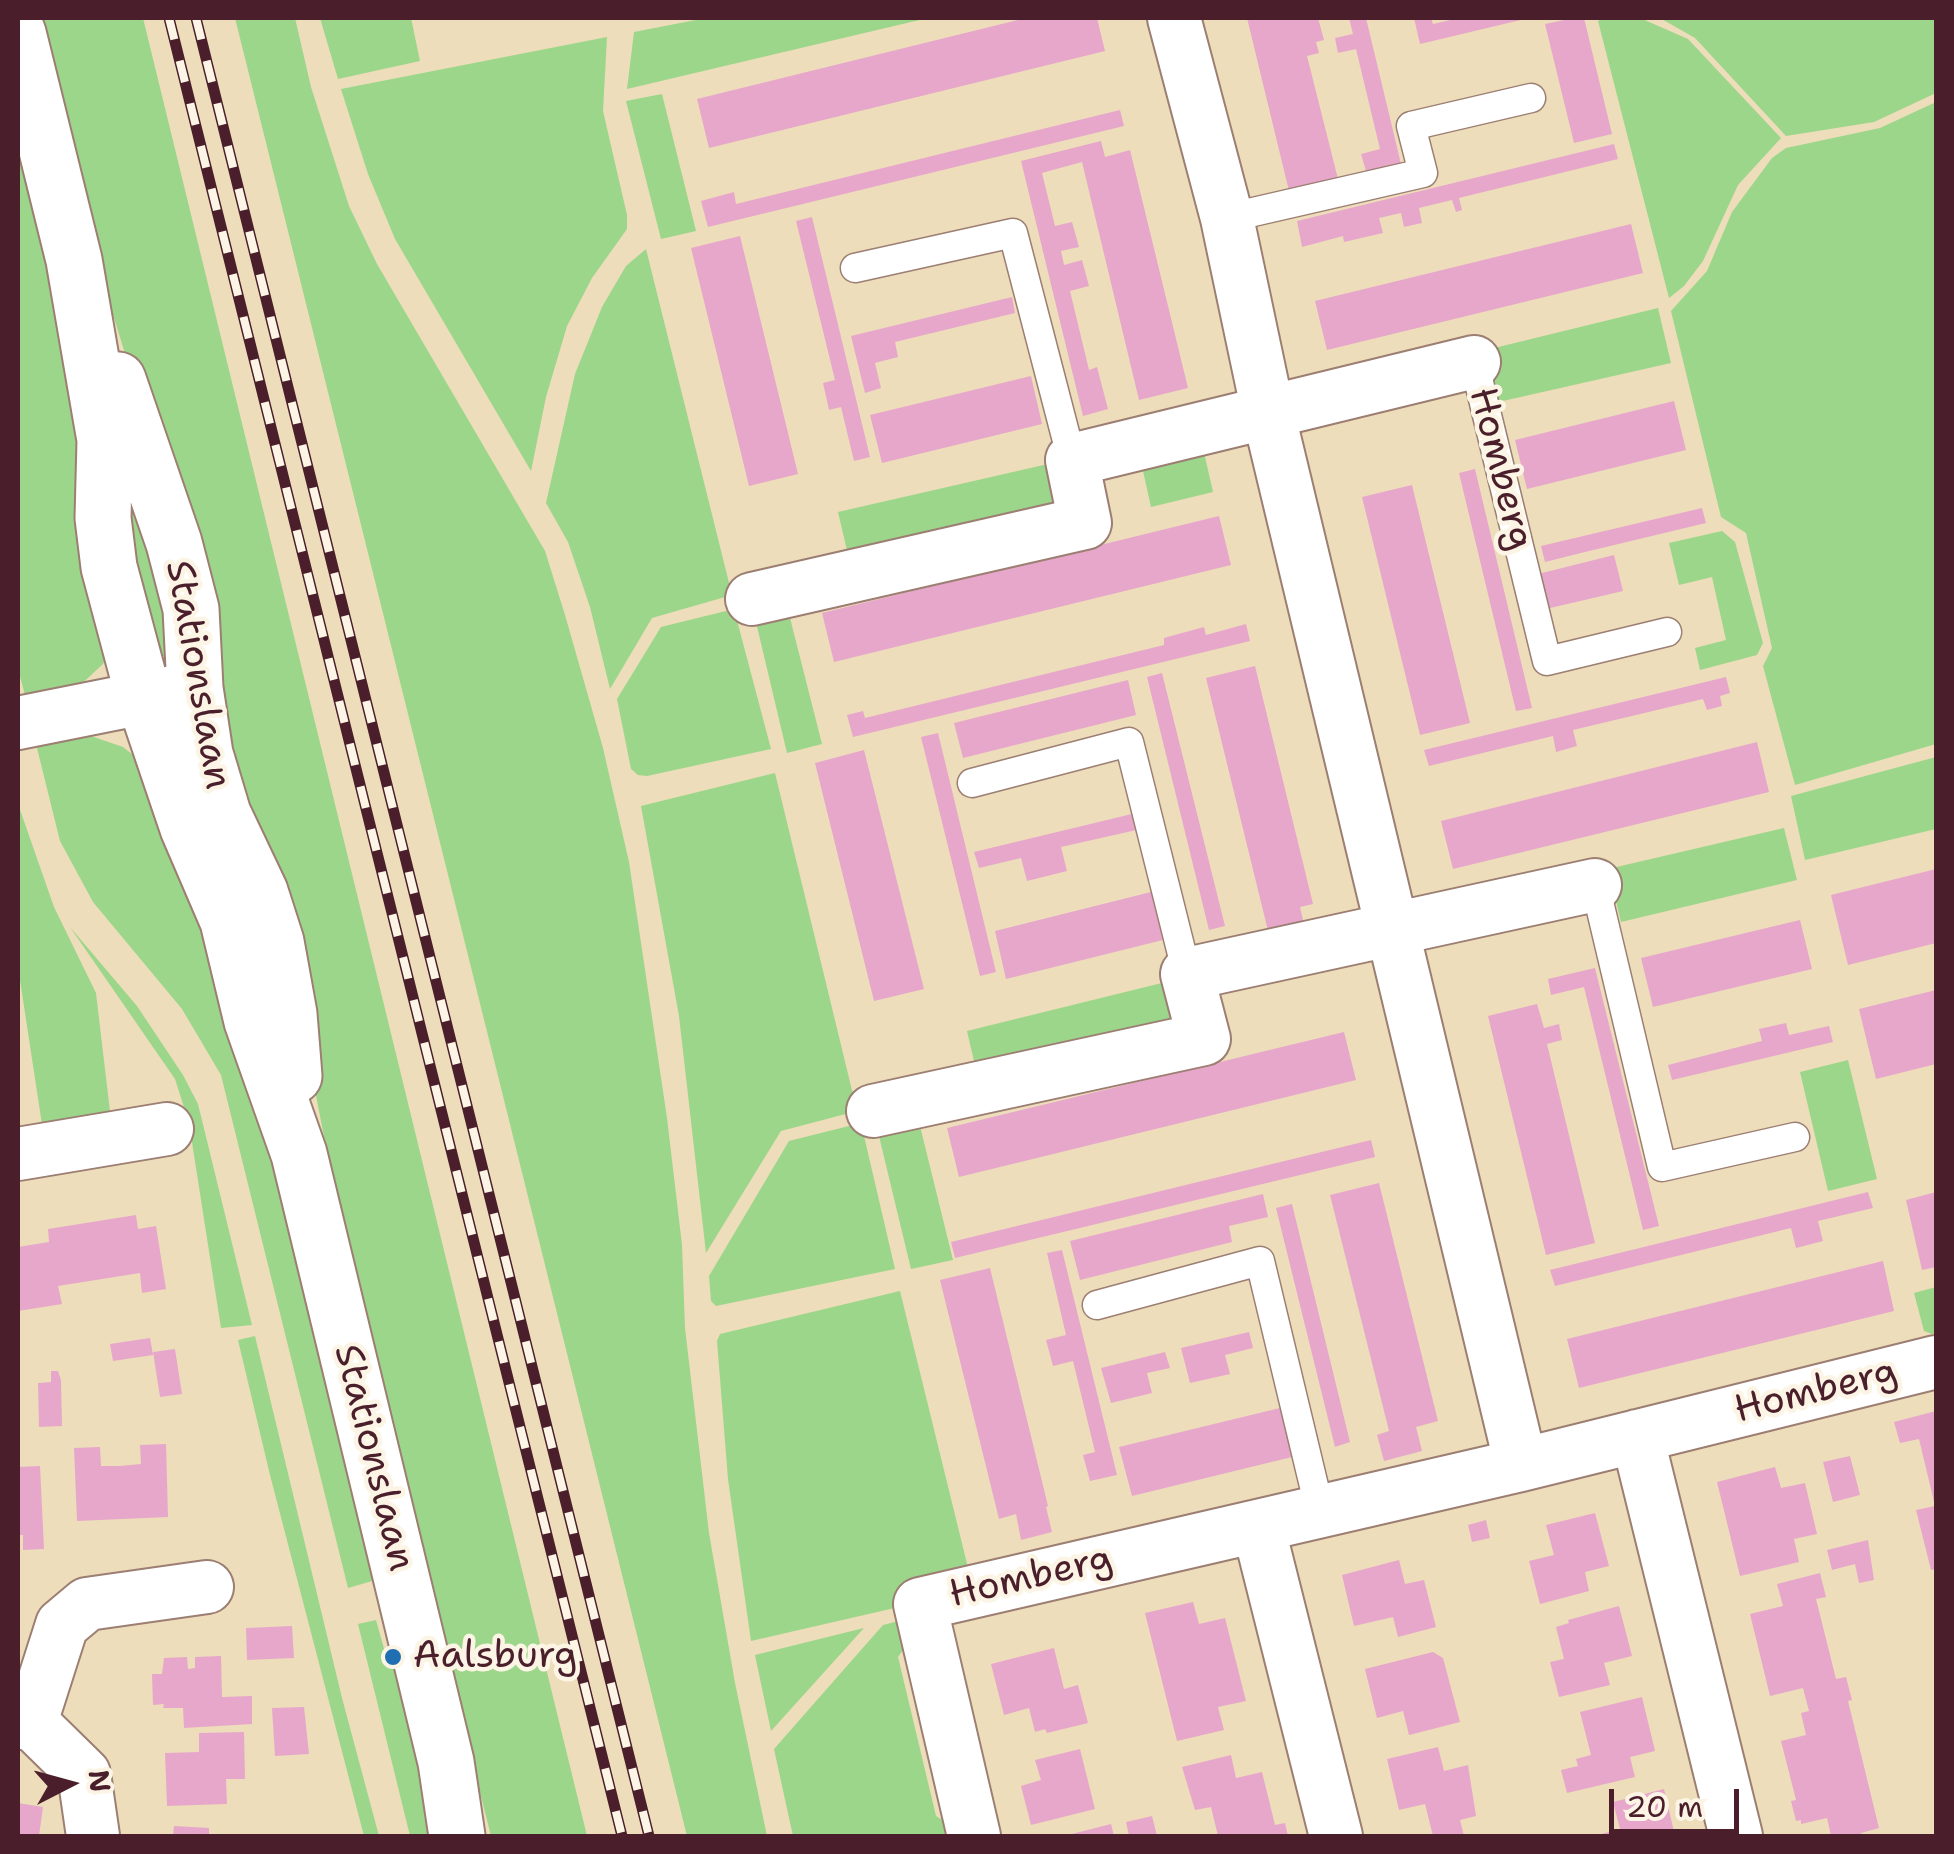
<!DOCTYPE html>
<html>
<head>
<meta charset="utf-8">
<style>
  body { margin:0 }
  #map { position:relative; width:1954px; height:1854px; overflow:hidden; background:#edddba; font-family:"Shantell Sans",sans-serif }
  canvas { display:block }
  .frame { position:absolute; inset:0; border:20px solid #4a1f2b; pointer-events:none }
  .north { position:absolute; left:20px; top:1734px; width:100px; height:100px; -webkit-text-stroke:8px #fcf5e5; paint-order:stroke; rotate:84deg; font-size:28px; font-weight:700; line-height:40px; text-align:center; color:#4a1f2b }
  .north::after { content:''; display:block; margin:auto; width:35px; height:45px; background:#4a1f2b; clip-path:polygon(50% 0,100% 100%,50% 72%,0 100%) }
  .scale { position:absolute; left:1609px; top:1789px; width:130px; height:45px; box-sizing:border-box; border:5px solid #4a1f2b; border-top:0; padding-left:12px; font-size:30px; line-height:35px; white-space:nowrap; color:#4a1f2b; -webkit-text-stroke:8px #fcf5e5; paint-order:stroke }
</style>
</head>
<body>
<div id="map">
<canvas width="1954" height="1854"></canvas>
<div class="frame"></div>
<div class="north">N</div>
<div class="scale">20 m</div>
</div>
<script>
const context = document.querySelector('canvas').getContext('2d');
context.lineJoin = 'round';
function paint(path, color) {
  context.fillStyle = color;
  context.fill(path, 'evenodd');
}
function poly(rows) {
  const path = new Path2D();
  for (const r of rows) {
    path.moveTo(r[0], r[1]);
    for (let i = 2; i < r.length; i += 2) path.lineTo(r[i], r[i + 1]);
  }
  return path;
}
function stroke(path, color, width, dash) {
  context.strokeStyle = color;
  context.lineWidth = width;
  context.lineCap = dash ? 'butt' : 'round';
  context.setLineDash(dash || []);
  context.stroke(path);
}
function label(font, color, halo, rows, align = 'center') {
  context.font = font + ' "Shantell Sans",sans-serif';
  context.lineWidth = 9;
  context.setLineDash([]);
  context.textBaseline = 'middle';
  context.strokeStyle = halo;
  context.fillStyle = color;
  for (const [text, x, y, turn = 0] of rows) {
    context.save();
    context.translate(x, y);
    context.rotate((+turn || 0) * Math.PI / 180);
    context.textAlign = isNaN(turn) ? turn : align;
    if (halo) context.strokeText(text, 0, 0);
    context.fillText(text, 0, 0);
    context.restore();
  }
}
const green = poly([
  [37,18,143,18,587,1836,491,1836,354,1291,312,1075,237,821,149,432,100,272],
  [235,18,295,18,311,87,349,206,377,264,545,551,565,615,603,748,629,862,667,1118,682,1245,685,1328,709,1533,735,1683,767,1836,687,1836],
  [320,18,411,18,420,61,338,79],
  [706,18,928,18,627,89,634,32],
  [1604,18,1640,18,1688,39,1781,138,1738,185,1703,261,1684,286,1669,298,1598,21],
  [1660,18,1936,18,1936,93,1874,122,1786,136,1695,38],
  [607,37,603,111,627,215,627,229,592,278,567,326,546,397,531,471,395,239,368,174,341,89],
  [662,94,696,231,661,239,626,101],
  [1936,102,1936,744,1795,785,1763,666,1772,648,1746,533,1721,517,1671,311,1707,271,1732,212,1772,158,1786,148,1880,128],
  [18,132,69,340,109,650,103,664,75,690,26,699,18,669],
  [646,249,732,595,652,618,610,689,590,607,568,542,546,503,575,374,602,307,626,266],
  [1658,308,1671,363,1494,403,1482,351],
  [112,403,173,651,164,656,149,658],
  [1203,448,1213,492,1151,507,1141,462],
  [1048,464,1058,508,849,559,838,512],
  [1722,531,1735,542,1763,643,1757,655,1700,670,1695,648,1726,640,1712,577,1679,585,1669,543],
  [734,609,771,749,647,776,638,775,631,769,617,699,661,627],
  [788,610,822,744,787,753,755,618],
  [88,735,123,747,142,762,208,906,379,1579,348,1588,221,1075,182,1009,93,902,60,841,35,740],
  [1936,757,1936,829,1805,860,1791,796],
  [775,773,857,1111,781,1131,706,1253,679,1016,641,806],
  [18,804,54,907,96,993,111,1120,43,1131,18,967],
  [1784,828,1797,880,1621,922,1608,869],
  [70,927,137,1006,183,1075,198,1104,252,1325,221,1328,189,1123,175,1079],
  [1174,980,1187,1024,977,1074,967,1031],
  [1848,1060,1877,1179,1828,1191,1800,1072],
  [919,1122,953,1260,911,1269,878,1132],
  [861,1123,895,1269,716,1306,711,1301,709,1276,789,1141],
  [1936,1287,1936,1333,1932,1334,1924,1331,1914,1293],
  [900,1291,970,1576,899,1607,751,1641,728,1479,717,1341,720,1334],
  [255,1336,342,1698,379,1836,364,1836,270,1475,238,1340],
  [376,1620,385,1652,396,1650,440,1836,410,1836,358,1624],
  [903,1620,908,1643,898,1657,936,1816,953,1826,955,1836,793,1836,774,1749,883,1625],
  [864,1628,771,1731,755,1655]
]);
const building = poly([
  [1026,18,1097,18,1105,51,709,148,697,99],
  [1247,18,1318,18,1324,40,1316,42,1319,53,1307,56,1338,179,1289,191],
  [1349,18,1366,18,1401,164,1366,171,1361,154,1380,149,1356,49,1338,53,1335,38,1353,34],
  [1414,18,1431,18,1433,24,1459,18,1525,19,1420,44],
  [1574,18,1584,18,1612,134,1574,143,1545,24],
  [1120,110,1124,126,708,227,701,201,734,192,736,204],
  [1101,141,1105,157,1130,150,1188,388,1139,400,1082,162,1060,168,1042,173,1055,226,1072,222,1079,247,1061,251,1064,265,1082,260,1089,286,1070,291,1089,370,1097,367,1108,409,1083,416,1021,161],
  [1614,144,1618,159,1459,198,1462,210,1456,212,1452,200,1419,208,1422,223,1404,227,1401,213,1379,218,1383,233,1344,242,1343,236,1302,247,1297,221],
  [812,217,870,457,854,461,841,407,829,410,823,383,835,380,796,221],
  [1631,224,1643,273,1327,350,1315,301],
  [740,236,798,474,749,486,691,248],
  [1012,297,1015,313,895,342,898,357,875,363,881,388,865,393,851,336],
  [1031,376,1042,424,882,463,870,415],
  [1674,401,1686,450,1527,489,1515,440],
  [1475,469,1532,708,1516,711,1459,473],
  [1412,485,1470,723,1420,735,1362,497],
  [1702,508,1706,523,1585,552,1545,562,1541,546],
  [1219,516,1231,565,834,662,822,613],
  [1614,555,1623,591,1546,609,1538,574],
  [1246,624,1250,641,853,737,847,715,863,711,865,718,1164,645,1164,638,1204,627,1206,635],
  [1255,666,1313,904,1300,907,1306,933,1271,943,1206,678],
  [1162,673,1225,926,1209,930,1147,677],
  [1726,677,1730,693,1720,696,1722,706,1707,710,1703,699,1573,730,1577,746,1556,752,1553,736,1429,766,1424,750],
  [1128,680,1136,715,963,758,954,723],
  [938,733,996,972,980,976,921,737],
  [1757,742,1769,792,1453,869,1441,821],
  [864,750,924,989,874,1001,815,763],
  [1136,813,1141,829,1061,847,1067,871,1027,881,1021,858,979,868,974,852],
  [1936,869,1936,943,1848,965,1831,895],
  [1155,891,1167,939,1006,979,995,931],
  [1800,920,1812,969,1653,1007,1641,958],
  [1595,968,1659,1226,1643,1230,1584,987,1551,995,1548,979],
  [1936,990,1936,1064,1876,1079,1859,1009],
  [1537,1004,1544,1028,1559,1024,1562,1040,1547,1044,1595,1243,1546,1255,1488,1016],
  [1786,1023,1789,1035,1829,1026,1833,1042,1672,1080,1668,1065,1762,1041,1759,1029],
  [1344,1032,1356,1080,959,1177,947,1128],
  [1371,1140,1375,1157,955,1258,951,1242],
  [1379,1183,1438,1421,1416,1427,1422,1451,1384,1461,1377,1435,1389,1431,1330,1195],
  [1868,1192,1873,1208,1818,1221,1823,1241,1796,1248,1791,1228,1555,1286,1550,1270],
  [1936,1192,1936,1267,1922,1270,1906,1200],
  [1263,1194,1268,1217,1229,1226,1232,1242,1080,1280,1070,1241],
  [1292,1204,1350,1442,1335,1447,1276,1208],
  [136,1215,138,1229,156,1226,166,1289,142,1293,140,1273,58,1286,62,1304,18,1311,18,1247,49,1242,48,1229],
  [1062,1250,1117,1475,1090,1481,1083,1455,1095,1452,1073,1361,1053,1366,1046,1340,1066,1335,1047,1253],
  [1883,1261,1894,1311,1579,1388,1567,1339],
  [990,1268,1048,1506,1046,1507,1052,1532,1021,1540,1016,1514,999,1519,940,1280],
  [1249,1332,1253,1348,1225,1355,1230,1374,1190,1383,1181,1348],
  [150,1338,153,1355,113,1361,110,1344],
  [175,1349,182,1394,160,1397,153,1352],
  [1165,1352,1170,1368,1147,1373,1152,1393,1111,1403,1101,1368],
  [51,1371,58,1371,61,1380,62,1426,39,1427,38,1383,51,1382],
  [1280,1408,1292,1457,1132,1496,1119,1447],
  [1936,1411,1936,1569,1931,1570,1916,1510,1935,1506,1919,1439,1900,1443,1894,1422],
  [166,1444,168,1517,77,1521,74,1448,100,1447,101,1466,120,1466,141,1464,140,1445],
  [1850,1456,1860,1495,1833,1502,1823,1462],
  [40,1466,44,1549,23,1550,23,1535,18,1535,18,1467],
  [1775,1467,1781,1488,1805,1483,1817,1534,1794,1539,1799,1562,1740,1576,1717,1482],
  [1595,1513,1609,1566,1585,1572,1589,1591,1540,1604,1529,1561,1554,1555,1546,1525],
  [1486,1520,1490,1538,1472,1542,1468,1525],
  [1868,1540,1874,1580,1859,1583,1855,1564,1832,1570,1827,1550],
  [1399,1560,1405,1584,1424,1580,1436,1627,1398,1637,1393,1617,1354,1626,1342,1575],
  [1820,1573,1826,1597,1816,1599,1836,1679,1846,1677,1852,1700,1848,1701,1879,1828,1861,1833,1862,1836,1831,1836,1827,1818,1801,1824,1801,1820,1796,1821,1791,1801,1796,1800,1781,1741,1806,1735,1801,1713,1809,1711,1803,1688,1770,1696,1750,1614,1783,1606,1777,1584],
  [1193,1602,1199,1624,1225,1618,1246,1701,1218,1707,1224,1730,1177,1741,1145,1613],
  [1619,1606,1632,1656,1604,1663,1610,1685,1559,1697,1550,1662,1564,1659,1556,1627,1569,1623,1568,1620],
  [292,1626,294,1658,247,1660,246,1628],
  [1054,1648,1064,1689,1078,1685,1088,1723,1047,1733,1045,1729,1035,1732,1029,1708,1004,1715,991,1664],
  [1433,1652,1443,1658,1460,1722,1409,1735,1403,1711,1377,1718,1365,1669],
  [221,1656,222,1697,252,1696,252,1724,184,1728,183,1708,163,1708,164,1704,153,1705,152,1674,162,1674,164,1658,187,1657,188,1669,195,1668,195,1657],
  [1642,1697,1655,1751,1630,1757,1635,1777,1567,1793,1561,1770,1578,1766,1576,1759,1591,1755,1580,1712],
  [304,1707,309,1754,275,1756,272,1708],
  [244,1732,245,1779,226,1779,227,1804,167,1806,165,1753,199,1752,199,1733],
  [1438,1747,1444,1771,1468,1765,1476,1816,1460,1820,1464,1836,1433,1836,1425,1804,1399,1810,1387,1759],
  [1080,1749,1095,1809,1031,1825,1021,1786,1041,1780,1035,1760],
  [1231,1755,1236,1778,1262,1772,1275,1825,1285,1823,1288,1836,1218,1836,1211,1807,1195,1810,1182,1767],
  [1664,1789,1675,1836,1594,1836,1620,1829,1613,1802],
  [18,1803,43,1807,39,1836,18,1836],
  [1152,1816,1157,1836,1129,1836,1126,1822],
  [1111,1824,1114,1836,1068,1836,1068,1835],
  [174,1826,209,1828,209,1836,173,1836]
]);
const lane = poly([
  [1227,218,1423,173,1411,126,1531,98],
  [855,268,1013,233,1072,460],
  [1474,362,1547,661,1667,632],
  [972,783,1129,742,1187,974],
  [1595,885,1662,1167,1795,1137],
  [1097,1305,1260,1261,1320,1511]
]);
const street = poly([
  [1174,18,1227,218,1268,412,1521,1465],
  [752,599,1085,523,1072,460,1474,362],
  [18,723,188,689],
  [873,1111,1204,1039,1187,974,1595,885],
  [18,1154,167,1129],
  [1637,1436,1736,1836],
  [1258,1526,1336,1836],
  [31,1722,62,1625,87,1604,207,1587],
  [18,1723,31,1722,84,1774,93,1836],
  [974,1836,920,1604,1521,1465,1936,1362]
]);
const secondary = poly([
  [18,33,74,260,105,440,103,518,109,567,144,698,188,828,228,921,252,1021,299,1154,446,1762,457,1836],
  [118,380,174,543,191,609,195,688,205,754,223,814,260,892,276,942,289,1014,294,1076]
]);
const rail = poly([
  [169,18,622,1836],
  [196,18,649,1836]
]);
const markers = [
  [393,1657,10,"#1f6fb2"]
];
const streetNames = [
  ["Homberg",1500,469,76],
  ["Stationslaan",197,675,80],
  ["Homberg",1816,1392,-14],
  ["Stationslaan",373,1458,76],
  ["Homberg",1031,1578,-13]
];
const poiNames = [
  ["Aalsburg",413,1657]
];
paint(green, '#9cd68a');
paint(building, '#e7a7cb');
stroke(lane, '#9c7e72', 31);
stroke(street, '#9c7e72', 56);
stroke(secondary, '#9c7e72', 59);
stroke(lane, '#fff', 28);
stroke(street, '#fff', 52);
stroke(secondary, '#fff', 55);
stroke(rail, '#4a1f2b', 11);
stroke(rail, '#fcf5e5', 8, [22]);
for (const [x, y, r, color] of markers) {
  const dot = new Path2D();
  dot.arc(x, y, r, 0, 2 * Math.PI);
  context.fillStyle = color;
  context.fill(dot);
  stroke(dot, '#fcf5e5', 4);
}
label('38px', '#4a1f2b', '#fcf5e5', streetNames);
label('38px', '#4a1f2b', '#fcf5e5', poiNames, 'left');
</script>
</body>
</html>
